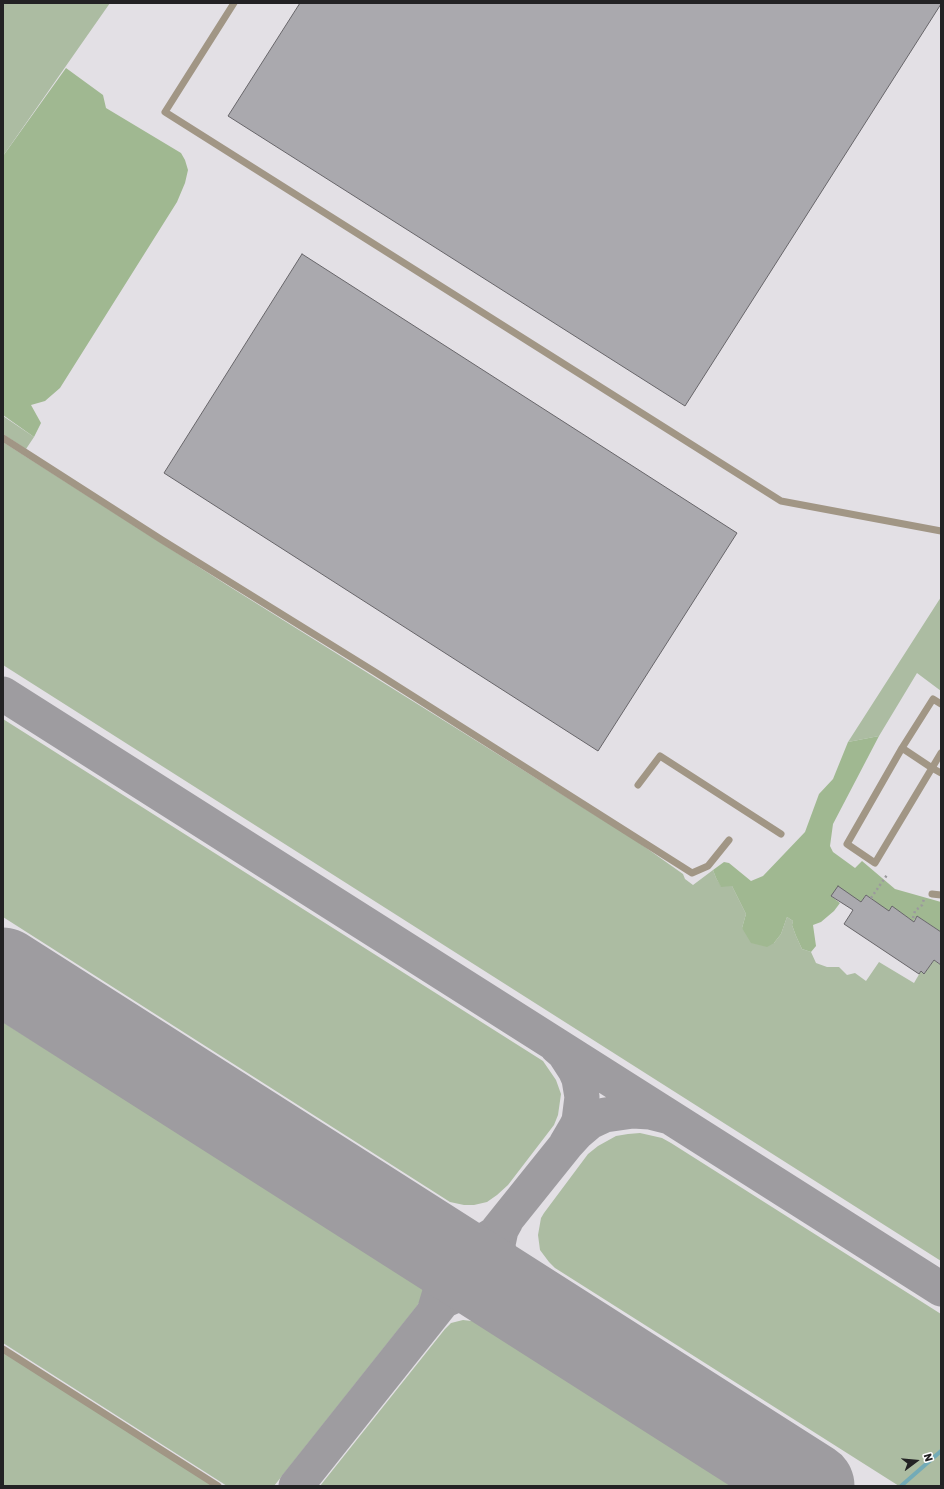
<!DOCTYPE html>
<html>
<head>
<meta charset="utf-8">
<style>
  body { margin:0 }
  #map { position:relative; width:944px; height:1489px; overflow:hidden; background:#e3e0e5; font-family:Rubik,sans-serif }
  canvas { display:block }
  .frame { position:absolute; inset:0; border:4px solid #232224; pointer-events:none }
  .north { position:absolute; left:896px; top:1441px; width:40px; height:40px; -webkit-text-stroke:3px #fff; paint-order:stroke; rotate:74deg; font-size:11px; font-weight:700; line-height:16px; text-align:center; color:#232224 }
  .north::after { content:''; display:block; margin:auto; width:14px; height:18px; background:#232224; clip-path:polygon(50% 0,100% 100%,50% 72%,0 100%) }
</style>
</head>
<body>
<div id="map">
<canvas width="944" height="1489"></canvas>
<div class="frame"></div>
<div class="north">N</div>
</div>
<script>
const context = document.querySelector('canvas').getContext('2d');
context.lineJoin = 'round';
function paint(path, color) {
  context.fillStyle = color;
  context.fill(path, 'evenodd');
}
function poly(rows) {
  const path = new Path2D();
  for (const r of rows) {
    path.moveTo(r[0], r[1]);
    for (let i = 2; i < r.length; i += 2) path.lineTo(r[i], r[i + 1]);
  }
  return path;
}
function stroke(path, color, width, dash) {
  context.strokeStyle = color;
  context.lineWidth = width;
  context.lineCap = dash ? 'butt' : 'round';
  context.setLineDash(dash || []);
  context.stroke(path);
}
const green = poly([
  [3,3,110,3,3,156],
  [3,416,34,437,26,449,3,434],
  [3,442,227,585,635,840,683,874,685,879,693,885,713,870,716,878,721,886,732,886,746,914,742,928,774,943,781,934,787,917,793,921,792,925,796,936,802,949,811,952,816,963,827,967,839,967,847,975,855,973,866,981,879,962,914,983,921,971,924,974,934,960,939,964,941,961,941,1261,3,665],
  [941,597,941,691,917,673,879,736,848,742],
  [3,719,543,1061,556,1080,561,1094,558,1115,554,1125,508,1185,497,1195,487,1202,474,1205,464,1205,450,1202,3,917],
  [3,1022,424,1289,422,1298,417,1306,274,1486,227,1486,3,1343],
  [640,1133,662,1138,671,1143,941,1314,941,1486,899,1486,555,1268,549,1262,540,1250,538,1235,541,1218,544,1213,588,1154,598,1146,616,1136,628,1134],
  [463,1320,472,1321,486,1328,735,1486,320,1486,445,1329,451,1323],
  [3,1352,213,1486,3,1486]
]);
const forest = poly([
  [66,68,103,95,106,108,181,153,185,160,188,170,185,183,177,202,60,388,45,401,31,405,41,423,34,437,3,415,3,156],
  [879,736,833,824,830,846,833,852,855,868,862,861,895,889,941,902,941,932,917,916,910,926,910,919,892,907,886,915,876,902,866,895,861,902,831,896,840,903,834,911,821,922,813,925,816,946,811,952,802,949,796,936,792,925,793,921,787,917,781,934,774,943,767,947,751,943,742,928,746,914,732,886,721,887,716,878,713,870,724,862,729,863,751,881,763,876,805,832,819,794,833,779,848,742]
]);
const stream = poly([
  [901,1486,941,1451]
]);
const taxiway = poly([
  [3,694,941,1289],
  [557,1047,564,1053,575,1070,579,1079,582,1097,579,1121,576,1127,566,1144],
  [506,1221,501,1230,498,1244,501,1270,504,1278,513,1291,532,1307],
  [410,1229,440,1243,456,1247,480,1243,493,1235,497,1231,566,1145,577,1133,590,1122,605,1115,633,1111,650,1112,666,1116],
  [410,1229,426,1245,431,1253,437,1267,439,1277,440,1292,434,1312],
  [296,1486,443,1301,470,1289,486,1288,509,1294]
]);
const runway = poly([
  [3,971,811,1486]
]);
const building = poly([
  [300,3,941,3,941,4,685,406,228,116,300,3],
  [302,254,737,533,598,751,164,473,302,254],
  [838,886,861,902,866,895,889,911,892,906,914,922,917,916,941,932,941,965,934,960,924,974,921,971,919,974,844,924,853,910,831,896,838,886]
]);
const path = poly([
  [871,898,887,875],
  [913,918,915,911,922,905,924,899]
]);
const service = poly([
  [234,3,165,112,781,501,941,531],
  [3,438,162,540,375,672,692,873,708,866,729,840],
  [902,748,933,699,941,704],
  [941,753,875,863,847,844,902,748,932,768,941,773],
  [638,785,660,756,781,834],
  [932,894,941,895],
  [3,1349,218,1486]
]);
paint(green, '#acbca2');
paint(forest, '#a0b891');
stroke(stream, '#73abb7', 4);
stroke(taxiway, '#9e9ca0', 35);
stroke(runway, '#9e9ca0', 87);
paint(building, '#aaa9ae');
stroke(building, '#676569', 1);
stroke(path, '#9b999d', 2.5, [2, 3]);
stroke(service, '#a19685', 7);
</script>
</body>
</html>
